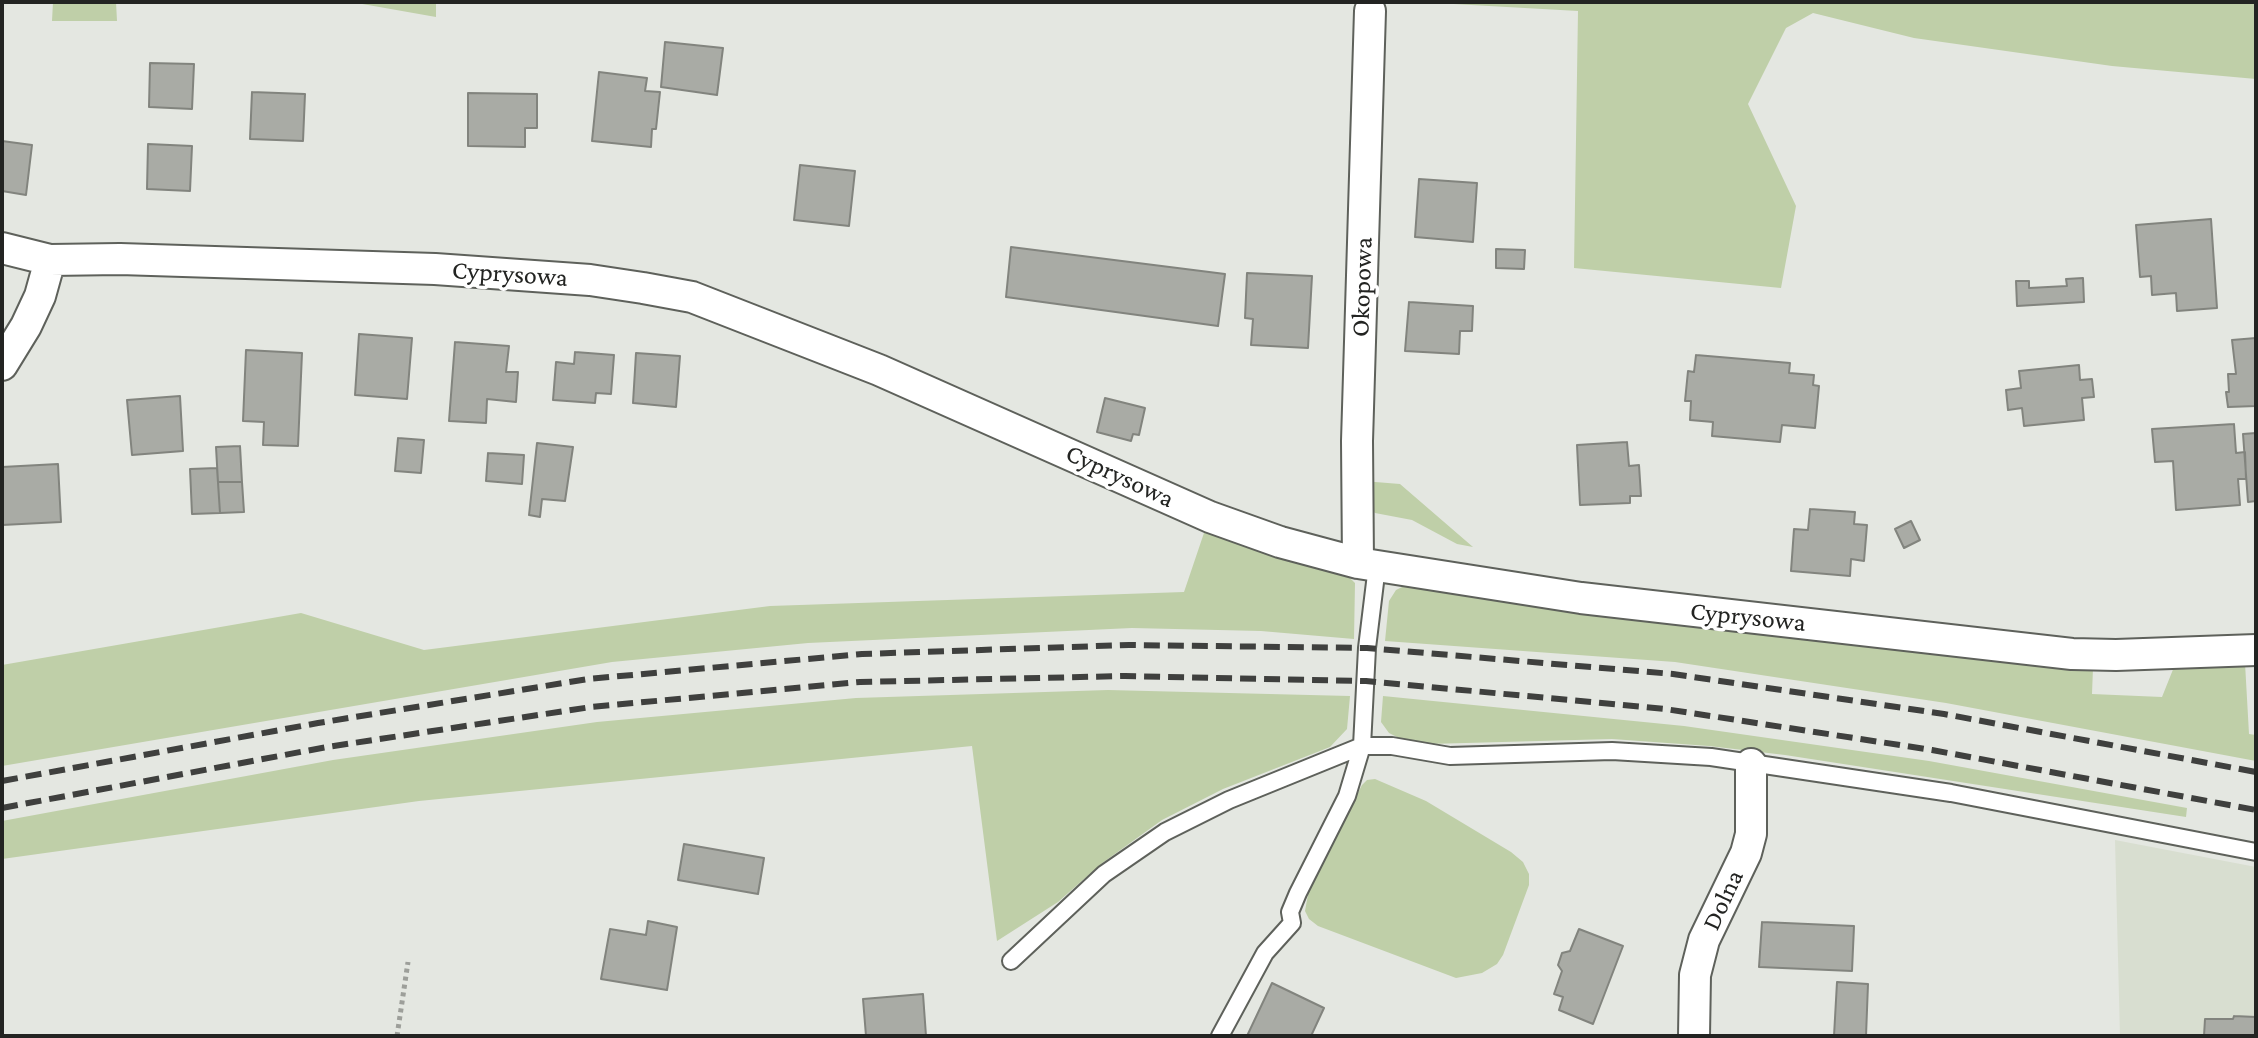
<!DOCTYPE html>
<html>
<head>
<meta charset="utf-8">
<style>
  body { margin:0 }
  #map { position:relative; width:2258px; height:1038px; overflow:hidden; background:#e4e7e1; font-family:"Crimson Pro",serif }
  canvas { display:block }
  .frame { position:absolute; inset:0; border:4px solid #232422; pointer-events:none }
</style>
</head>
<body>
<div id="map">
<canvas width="2258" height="1038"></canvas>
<div class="frame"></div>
</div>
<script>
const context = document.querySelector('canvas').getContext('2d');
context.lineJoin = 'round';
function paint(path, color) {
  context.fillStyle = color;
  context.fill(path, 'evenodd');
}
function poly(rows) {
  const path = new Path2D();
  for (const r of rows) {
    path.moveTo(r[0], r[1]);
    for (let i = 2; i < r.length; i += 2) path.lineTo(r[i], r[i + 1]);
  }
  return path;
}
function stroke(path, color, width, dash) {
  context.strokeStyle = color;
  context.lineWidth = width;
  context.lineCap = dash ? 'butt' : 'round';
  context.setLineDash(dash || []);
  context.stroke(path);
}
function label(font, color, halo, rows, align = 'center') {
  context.font = font + ' "Crimson Pro",serif';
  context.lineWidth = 7;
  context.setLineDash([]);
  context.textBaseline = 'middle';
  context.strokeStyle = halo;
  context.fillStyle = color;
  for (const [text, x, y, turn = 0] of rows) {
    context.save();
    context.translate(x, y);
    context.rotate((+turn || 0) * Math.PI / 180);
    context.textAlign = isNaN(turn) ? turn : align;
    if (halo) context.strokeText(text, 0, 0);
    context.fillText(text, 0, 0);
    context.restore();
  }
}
const built = poly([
  [2115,840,2256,867,2256,1036,2120,1036]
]);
const green = poly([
  [53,2,116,2,117,21,52,21],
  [351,2,436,2,436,17],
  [1343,2,2256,2,2256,79,2112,66,1914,38,1813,13,1786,28,1748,104,1796,206,1781,288,1574,268,1578,11,1418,2],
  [1363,481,1400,484,1473,547,1457,544,1412,520,1375,513,1367,506],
  [1205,530,1346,574,1355,583,1354,639,1261,631,1132,628,808,643,612,662,2,766,2,665,301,613,424,650,770,606,1184,592],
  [1406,585,1582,614,2093,668,2092,694,2162,697,2174,667,2245,663,2249,734,2256,735,2256,761,1946,703,1675,662,1385,641,1389,601,1396,590],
  [1108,690,1350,696,1347,729,1330,747,1223,789,1162,820,1101,864,1058,902,997,941,972,746,419,801,2,859,2,821,333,760,597,722,856,698],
  [1383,696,1684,726,1929,761,2187,808,2186,817,1785,755,1709,746,1612,739,1429,744,1405,741,1389,733,1381,722],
  [1375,779,1426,801,1511,852,1523,862,1529,874,1529,885,1503,955,1497,964,1482,973,1456,978,1318,926,1309,919,1305,911,1309,889,1362,785,1367,780]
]);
const building = poly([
  [665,42,723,48,717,95,661,87,665,42],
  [150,63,194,64,192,109,149,107,150,63],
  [599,72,647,78,645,91,660,92,656,129,652,129,651,147,592,141,599,72],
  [252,92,305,94,303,141,250,139,252,92],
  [468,93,537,94,537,128,525,128,525,147,468,146,468,93],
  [2,141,32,145,26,195,2,191,2,141],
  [148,144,192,146,190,191,147,189,148,144],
  [800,165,855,171,849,226,794,220,800,165],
  [1419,179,1477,183,1473,242,1415,237,1419,179],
  [2211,219,2217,308,2177,311,2176,293,2152,295,2151,276,2140,277,2136,225,2211,219],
  [1011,247,1225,274,1218,326,1006,297,1011,247],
  [1496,249,1525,250,1524,269,1496,268,1496,249],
  [1247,273,1312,276,1308,348,1251,345,1253,319,1245,318,1247,273],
  [2083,278,2084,302,2017,306,2016,281,2029,281,2029,288,2067,286,2066,279,2083,278],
  [1409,302,1473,306,1472,331,1460,331,1459,354,1405,351,1409,302],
  [359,334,412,338,407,399,355,395,359,334],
  [2256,338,2256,406,2228,407,2226,392,2229,392,2228,374,2236,374,2232,340,2256,338],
  [455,342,509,346,506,372,518,372,516,402,487,399,486,423,449,421,455,342],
  [246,350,302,353,298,446,263,445,264,422,243,421,246,350],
  [575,352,614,355,611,394,596,393,595,403,553,400,556,362,574,364,575,352],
  [636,353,680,356,676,407,633,403,636,353],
  [1696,355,1790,363,1789,373,1814,375,1813,385,1819,386,1815,428,1782,425,1780,442,1712,436,1713,422,1690,420,1691,401,1685,401,1688,371,1694,372,1696,355],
  [2079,365,2080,380,2092,379,2094,397,2082,398,2084,420,2024,426,2022,408,2008,410,2006,390,2021,388,2019,371,2079,365],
  [180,396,183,451,132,455,127,400,180,396],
  [1105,398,1145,408,1139,435,1133,434,1131,441,1097,432,1105,398],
  [2234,424,2236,453,2245,452,2246,479,2238,479,2240,505,2176,510,2173,461,2155,462,2152,429,2234,424],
  [2256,433,2256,501,2248,502,2243,434,2256,433],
  [398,438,424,440,421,473,395,471,398,438],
  [1627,442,1629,466,1639,465,1641,496,1630,496,1630,503,1580,505,1577,445,1627,442],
  [537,443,573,447,565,501,542,499,540,517,529,515,537,443],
  [240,446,242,482,218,482,216,447,240,446],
  [488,453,524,455,522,484,486,481,488,453],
  [58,464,61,522,2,525,2,467,58,464],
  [217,468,220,513,192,514,190,469,217,468],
  [218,482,242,482,244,512,220,513,218,482],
  [1810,509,1855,512,1854,524,1867,525,1864,561,1851,559,1850,576,1791,571,1794,529,1808,530,1810,509],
  [1911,521,1920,540,1904,548,1895,529,1911,521],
  [684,844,764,858,758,894,678,880,684,844],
  [648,921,677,927,667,990,601,979,610,929,646,935,648,921],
  [1762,922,1854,926,1852,971,1759,967,1762,922],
  [1579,929,1623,946,1593,1024,1559,1010,1563,997,1554,994,1562,971,1558,965,1562,953,1570,951,1579,929],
  [1837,982,1868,984,1866,1036,1834,1036,1837,982],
  [1272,983,1324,1008,1311,1036,1247,1036,1272,983],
  [923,994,926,1036,866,1036,863,999,923,994],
  [2234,1016,2256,1017,2256,1036,2204,1036,2205,1019,2233,1019,2234,1016]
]);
const path = poly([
  [397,1036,408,962]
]);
const service = poly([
  [1377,566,1367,648,1362,746,1392,746,1450,756,1612,751,1711,757,1951,793,2256,852],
  [1011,961,1104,874,1165,832,1229,800,1362,746,1347,796,1298,893,1290,912,1292,923,1265,953,1220,1036]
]);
const minor = poly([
  [2,248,50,260,120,259,435,269,590,280,643,288,692,297,879,370,1210,517,1280,542,1358,563,1581,598,2072,654,2116,655,2256,650],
  [2,365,26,326,40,296,50,260],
  [1358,563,1357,441,1370,11],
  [1694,1036,1695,975,1704,940,1746,853,1751,834,1751,764]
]);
const rail = poly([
  [2,781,318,723,588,679,862,654,1129,645,1367,648,1673,674,1944,714,2256,772],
  [2,808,327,747,591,707,860,682,1125,676,1366,681,1665,709,1932,750,2256,810]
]);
const streetNames = [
  ["Cyprysowa",510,274,4],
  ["Okopowa",1362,287,-88],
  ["Cyprysowa",1120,476,25],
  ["Cyprysowa",1748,617,6],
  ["Dolna",1723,900,-65]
];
paint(built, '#d8ded0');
paint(green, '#bfcfa8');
paint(building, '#a9aba5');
stroke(building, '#82847e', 2);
stroke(service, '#5e615b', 20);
stroke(minor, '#5e615b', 34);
stroke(path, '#9d9f9a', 5, [4, 4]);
stroke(service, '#fff', 16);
stroke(minor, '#fff', 30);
stroke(rail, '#3f403e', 6, [16, 8]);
label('26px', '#232422', '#fff', streetNames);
</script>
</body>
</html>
